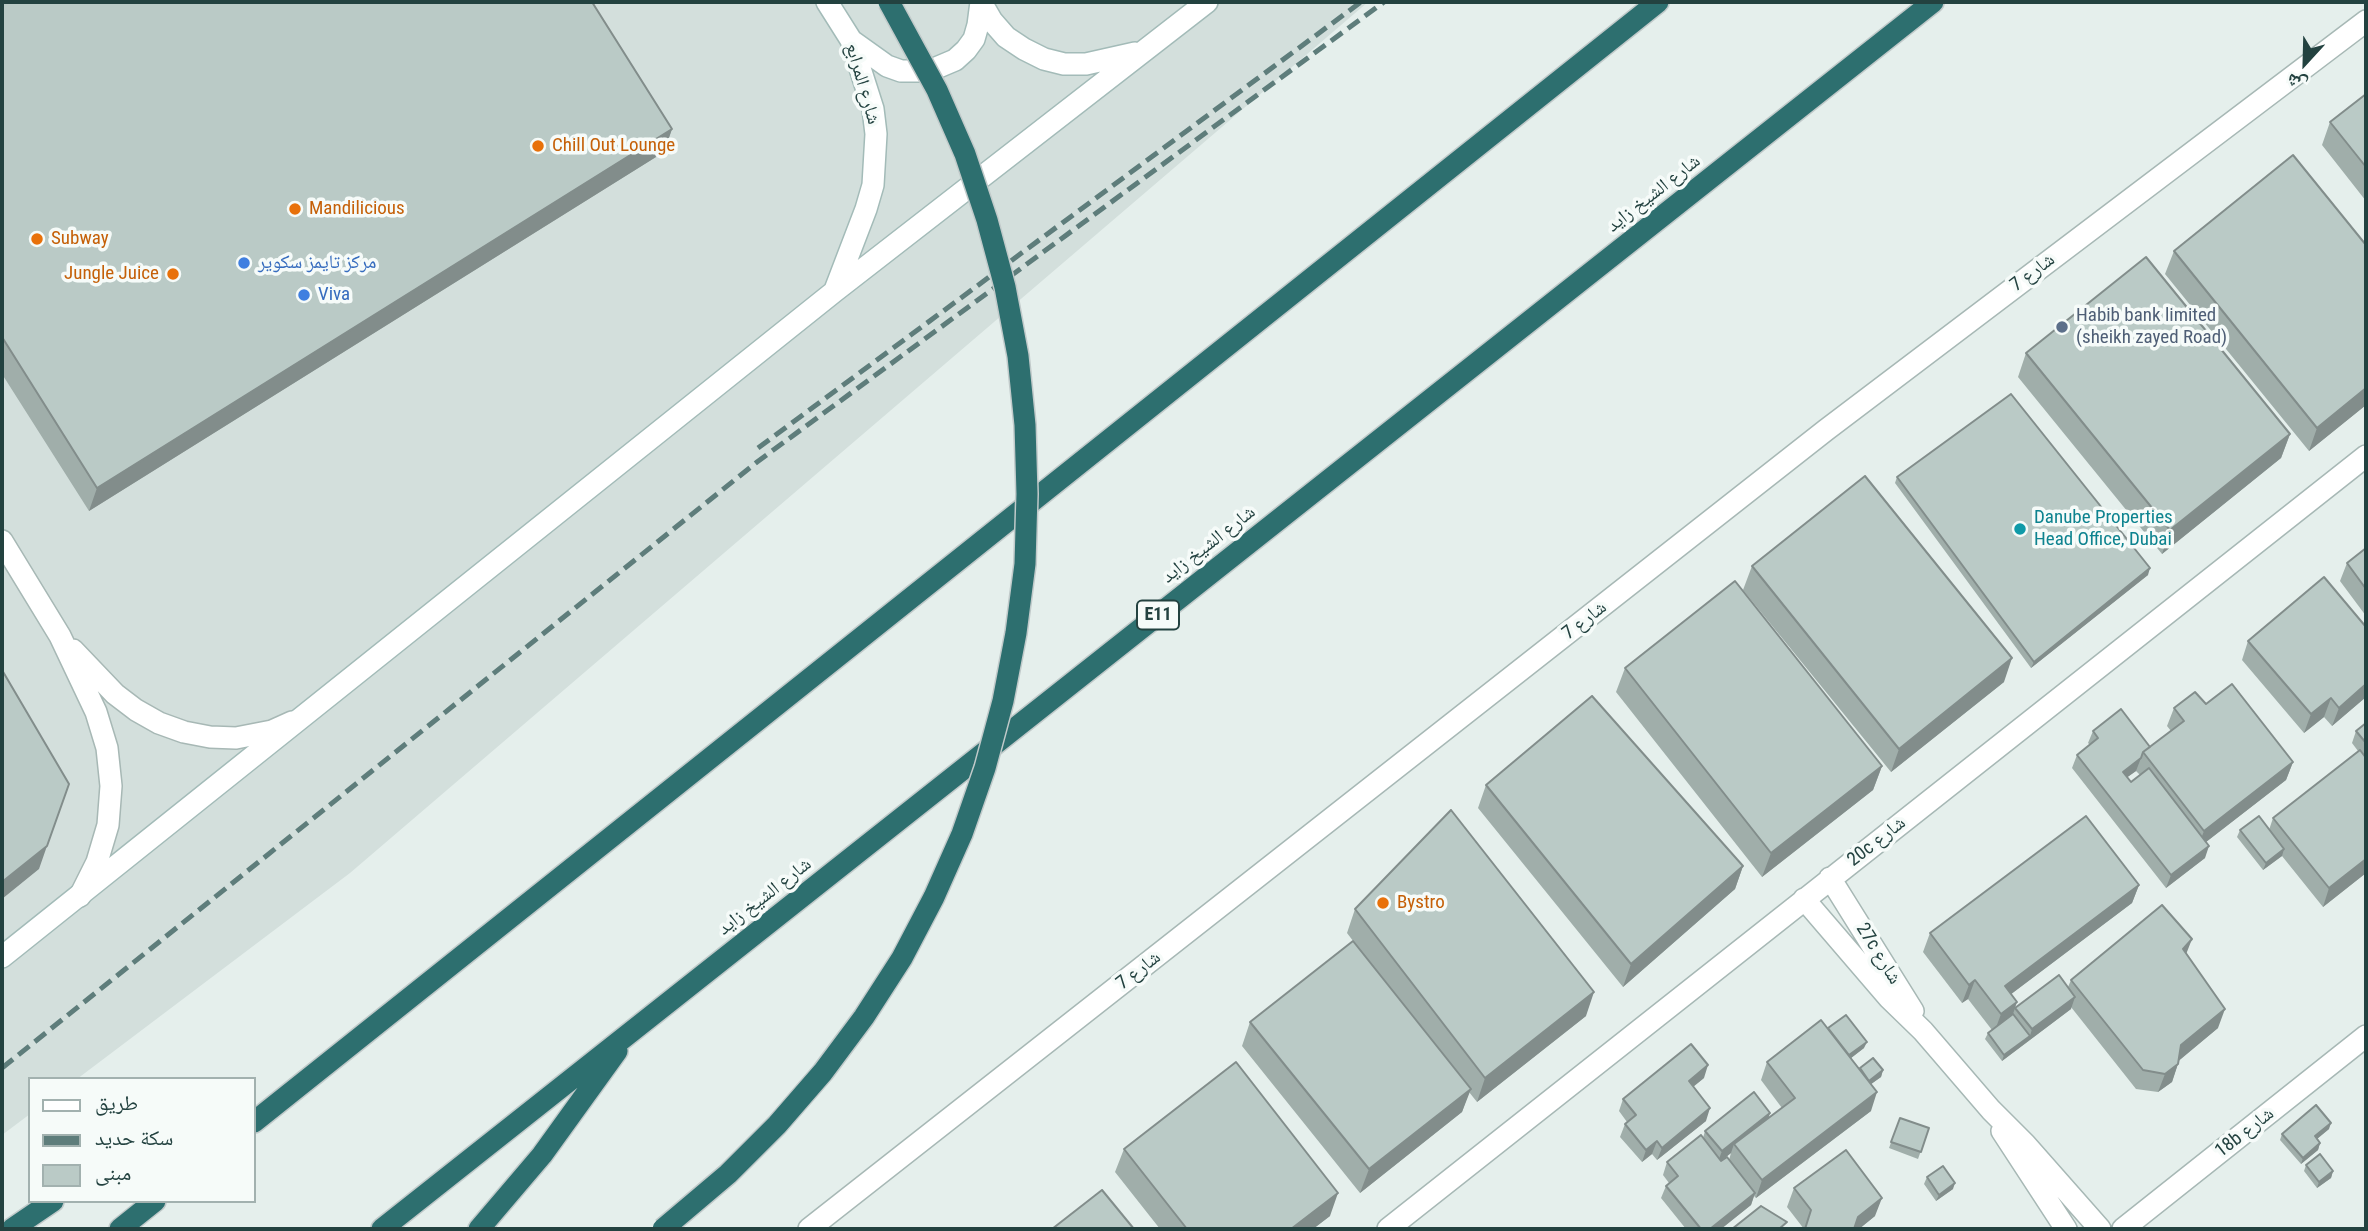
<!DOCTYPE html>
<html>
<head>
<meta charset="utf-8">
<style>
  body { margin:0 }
  #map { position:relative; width:2368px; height:1231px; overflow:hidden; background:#e5efec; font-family:"Roboto Condensed","Noto Naskh Arabic",sans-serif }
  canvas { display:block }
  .frame { position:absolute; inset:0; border:4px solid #234240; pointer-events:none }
  .legend { position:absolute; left:28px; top:1077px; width:228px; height:126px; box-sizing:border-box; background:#f6fbf9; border:2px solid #a2b1af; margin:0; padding:9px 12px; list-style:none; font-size:21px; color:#234240 }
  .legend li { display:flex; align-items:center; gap:14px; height:35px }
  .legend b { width:35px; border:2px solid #a2b1af }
  .north { position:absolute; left:2270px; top:28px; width:70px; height:70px; -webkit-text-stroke:5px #f6fbf9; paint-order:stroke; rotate:202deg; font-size:19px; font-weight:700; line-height:28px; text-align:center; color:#234240 }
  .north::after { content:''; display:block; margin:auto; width:24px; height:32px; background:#234240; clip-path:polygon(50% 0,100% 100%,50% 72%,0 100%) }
</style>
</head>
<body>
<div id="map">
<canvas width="2368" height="1231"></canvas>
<div class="frame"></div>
<ul class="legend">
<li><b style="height:9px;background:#fff"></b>طريق</li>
<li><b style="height:9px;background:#5e7d7b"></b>سكة حديد</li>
<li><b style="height:19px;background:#bacac6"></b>مبنى</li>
</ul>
<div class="north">ش</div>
</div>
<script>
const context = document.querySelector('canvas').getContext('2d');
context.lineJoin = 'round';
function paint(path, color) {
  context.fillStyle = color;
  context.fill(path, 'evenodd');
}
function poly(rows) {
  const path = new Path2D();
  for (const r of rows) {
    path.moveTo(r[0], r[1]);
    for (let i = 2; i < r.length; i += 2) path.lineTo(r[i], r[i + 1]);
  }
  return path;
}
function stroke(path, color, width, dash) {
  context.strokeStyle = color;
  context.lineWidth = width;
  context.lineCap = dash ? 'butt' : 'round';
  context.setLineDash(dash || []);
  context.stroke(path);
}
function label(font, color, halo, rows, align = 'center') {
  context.font = font + ' "Roboto Condensed","Noto Naskh Arabic",sans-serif';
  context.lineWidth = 7;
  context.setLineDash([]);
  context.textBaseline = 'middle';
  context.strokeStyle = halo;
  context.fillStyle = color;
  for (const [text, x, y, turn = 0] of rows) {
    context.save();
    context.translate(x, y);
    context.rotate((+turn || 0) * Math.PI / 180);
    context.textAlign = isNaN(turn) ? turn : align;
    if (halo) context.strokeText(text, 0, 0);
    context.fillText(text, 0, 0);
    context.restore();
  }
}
const built = poly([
  [2,2,1368,2,350,873,77,1079,30,1079,30,1114,2,1135]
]);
const street = poly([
  [2,541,60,636,96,712,107,748,111,786,108,825,97,862,80,896],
  [73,650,115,694,136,710,159,723,184,732,210,737,236,738,272,731,292,722],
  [1830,878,1913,1011],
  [1804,899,1889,998,1923,1031,1991,1110,2025,1144,2100,1229],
  [2002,1131,2066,1229],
  [809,1229,1826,430,2366,21],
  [1388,1229,2366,456],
  [2123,1229,2366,1036]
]);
const secondary = poly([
  [827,2,851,40,873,109,876,134,873,185,866,209,835,290],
  [981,2,992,21,1006,37,1024,49,1044,59,1064,64,1086,64,1135,53],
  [852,41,887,66,901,71,929,71,955,60,966,50,974,39,978,25,981,2],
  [2,957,835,291,1207,2]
]);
const highway = poly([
  [254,1122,1658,2],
  [12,1229,53,1201],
  [120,1229,155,1201],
  [382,1229,1933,2],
  [479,1229,542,1155,617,1051]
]);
const rail = poly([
  [758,448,1361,2],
  [2,1068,757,462,1384,2]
]);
const highwayBridge = poly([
  [663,1229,728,1174,777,1125,823,1072,864,1017,902,958,934,897,962,834,985,768,1003,701,1016,633,1025,564,1027,494,1025,425,1018,356,1005,287,987,220,965,154,937,90,889,2]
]);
const wall = poly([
  [2,2,672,129,664,152,89,511,2,374],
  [2366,94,2366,201,2322,145,2330,122],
  [2174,251,2366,405,2309,451,2165,274],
  [2026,353,2290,434,2281,458,2162,554,2018,377],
  [1897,477,2148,575,2031,668,1895,483],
  [2366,548,2366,616,2340,581,2347,563],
  [1752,566,2004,682,1891,772,1743,590],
  [2248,641,2366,697,2332,726,2324,717,2304,733,2242,660],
  [1625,668,1882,766,1873,790,1762,877,1616,692],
  [2206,704,2293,762,2286,780,2206,842,2205,858,2166,888,2072,768,2077,755,2090,745,2088,743,2093,731,2150,747,2171,731,2167,726,2174,708],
  [2136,771,2140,775,2131,782,2127,777],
  [2366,723,2366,873,2323,907,2282,856,2263,870,2237,837,2240,830,2269,830,2273,818,2358,751,2352,743,2356,731],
  [1486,785,1743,866,1735,889,1623,987,1478,808],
  [2139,885,2132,903,2011,994,2015,1008,2068,987,2071,980,2186,954,2218,1028,2179,1060,2172,1082,2158,1092,2136,1089,2071,1007,2071,1009,2002,1061,1985,1039,1988,1033,1992,1030,1968,999,1962,1003,1923,952,1930,933],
  [1355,909,1586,1016,1477,1102,1469,1092,1462,1112,1360,1193,1242,1046,1250,1022,1363,954,1347,933],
  [1828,1028,1864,1048,1851,1058,1860,1069,1860,1068,1883,1070,1881,1077,1871,1084,1871,1111,1756,1198,1754,1196,1751,1205,1721,1229,1686,1229,1661,1198,1666,1186,1669,1183,1663,1175,1667,1162,1703,1138,1705,1131,1768,1119,1782,1108,1761,1080,1767,1062],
  [1731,1153,1729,1160,1721,1161],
  [1704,1078,1693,1087,1706,1121,1657,1160,1652,1154,1642,1162,1620,1137,1625,1124,1627,1122,1619,1111,1623,1099],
  [1900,1118,1929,1128,1918,1159,1889,1148],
  [2329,1129,2317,1139,2320,1143,2318,1150,2301,1164,2280,1140,2282,1134],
  [1124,1149,1330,1216,1313,1229,1160,1229,1115,1172],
  [2306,1165,2333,1171,2331,1178,2317,1188,2304,1171],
  [1927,1177,1953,1189,1936,1201,1924,1184],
  [1794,1188,1875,1216,1859,1229,1804,1229,1787,1207]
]);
const shadedWall = poly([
  [672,129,664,152,89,511,97,488],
  [2366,388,2366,405,2309,451,2317,428],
  [2290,434,2281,458,2162,554,2170,530],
  [2150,568,2148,575,2031,668,2034,662],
  [2012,658,2004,682,1891,772,1899,749],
  [2366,684,2366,697,2332,726,2339,708],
  [2331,698,2324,717,2304,733,2311,714],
  [2141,758,2136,771,2118,784,2123,772],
  [2293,762,2286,780,2197,849,2204,831],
  [1882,766,1873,790,1762,877,1771,853],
  [47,846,39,869,2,899,2,882],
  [2209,846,2205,858,2166,888,2171,875],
  [2284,849,2282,856,2263,870,2266,863],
  [2366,859,2366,873,2323,907,2329,888],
  [1743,866,1735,889,1623,987,1631,964],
  [2139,885,2132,903,1998,1004,2005,986],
  [2192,939,2185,957,2183,949],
  [1975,980,1968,999,1962,1003,1969,985],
  [1594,992,1586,1016,1477,1102,1485,1078],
  [2075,997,2071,1009,2002,1061,2004,1055,2030,1036,2032,1029],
  [2017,1002,2011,1020,1994,1033,2001,1014],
  [2225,1009,2218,1028,2175,1064,2181,1045],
  [1867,1042,1864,1048,1842,1065,1844,1059],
  [2178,1064,2172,1082,2158,1092,2165,1074],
  [1708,1065,1704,1078,1684,1094,1689,1081],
  [1883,1070,1881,1077,1867,1087,1869,1081],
  [1471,1089,1462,1112,1360,1193,1369,1169],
  [1877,1092,1871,1111,1756,1198,1762,1180],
  [1710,1108,1706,1121,1657,1160,1662,1148],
  [1770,1113,1766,1126,1734,1144,1731,1153,1717,1164,1722,1151],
  [2331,1123,2329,1129,2312,1143,2315,1136],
  [1657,1141,1652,1154,1642,1162,1646,1150],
  [2320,1143,2318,1150,2301,1164,2303,1158],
  [2333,1171,2331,1178,2317,1188,2319,1182],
  [1955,1183,1953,1189,1936,1201,1939,1195],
  [1338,1193,1330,1216,1313,1229,1291,1229],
  [1755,1193,1751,1205,1721,1229,1710,1229],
  [1882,1198,1875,1216,1859,1229,1853,1229,1858,1217]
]);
const building = poly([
  [2,2,592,2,672,129,97,488,2,337,2,2],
  [2366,94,2366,167,2330,122,2366,94],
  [2293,155,2366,245,2366,388,2317,428,2174,251,2293,155],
  [2146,257,2290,434,2170,530,2026,353,2146,257],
  [2011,394,2150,568,2034,662,1897,477,2011,394],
  [1865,476,2012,658,1899,749,1752,566,1865,476],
  [2366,548,2366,589,2347,563,2366,548],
  [2324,577,2366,627,2366,684,2339,708,2331,698,2311,714,2248,641,2324,577],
  [1735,581,1882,766,1771,853,1625,668,1735,581],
  [2,670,69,784,47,846,2,882,2,670],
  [2232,684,2293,762,2204,831,2143,752,2184,721,2174,708,2195,692,2206,704,2232,684],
  [1592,696,1743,866,1631,964,1486,785,1592,696],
  [2121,709,2150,747,2143,752,2141,758,2123,772,2131,782,2149,768,2209,846,2171,875,2077,755,2098,738,2093,731,2121,709],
  [2366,723,2366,743,2356,731,2366,723],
  [2360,750,2366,758,2366,859,2329,888,2273,818,2360,750],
  [1451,810,1594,992,1485,1078,1355,909,1451,810],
  [2086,816,2139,885,2005,986,2017,1002,2001,1014,1975,980,1969,985,1930,933,2086,816],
  [2259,816,2284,849,2266,863,2240,830,2259,816],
  [2162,905,2192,939,2183,949,2225,1009,2181,1045,2178,1064,2165,1074,2143,1070,2071,980,2162,905],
  [1353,941,1471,1089,1369,1169,1250,1022,1353,941],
  [2059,975,2075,997,2032,1029,2015,1008,2059,975],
  [2013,1014,2030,1036,2004,1055,1988,1033,2013,1014],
  [1846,1015,1867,1042,1849,1055,1828,1028,1846,1015],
  [1821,1020,1877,1092,1762,1180,1734,1144,1795,1098,1767,1062,1821,1020],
  [1691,1044,1708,1065,1689,1081,1710,1108,1662,1148,1657,1141,1646,1150,1625,1124,1636,1115,1623,1099,1691,1044],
  [1873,1058,1883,1070,1869,1081,1860,1068,1873,1058],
  [1236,1062,1338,1193,1291,1229,1187,1229,1124,1149,1236,1062],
  [1754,1092,1770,1113,1722,1151,1705,1131,1754,1092],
  [2316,1105,2331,1123,2315,1136,2320,1143,2303,1158,2282,1134,2316,1105],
  [1900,1118,1929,1128,1921,1152,1891,1142,1900,1118],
  [1701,1135,1721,1161,1727,1157,1755,1193,1710,1229,1701,1229,1666,1186,1678,1176,1667,1162,1701,1135],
  [1846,1150,1882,1198,1858,1217,1854,1229,1805,1229,1811,1210,1794,1188,1846,1150],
  [2320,1154,2333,1171,2319,1182,2306,1165,2320,1154],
  [1943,1166,1955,1183,1939,1195,1927,1177,1943,1166],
  [1102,1190,1134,1229,1052,1229,1102,1190],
  [1761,1206,1787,1222,1779,1229,1732,1229,1761,1206]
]);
const markers = [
  [538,146,7,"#e8710a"],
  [295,209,7,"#e8710a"],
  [37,239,7,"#e8710a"],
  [244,263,7,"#3f7fe0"],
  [173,274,7,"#e8710a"],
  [304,295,7,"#3f7fe0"],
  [2062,327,7,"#5c6f8a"],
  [2020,529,7,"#0f9aa8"],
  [1383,903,7,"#e8710a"]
];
const shields = [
  [1158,615,42]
];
const shieldNames = [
  ["E11",1158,615]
];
const streetNames = [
  ["شارع المرابع",862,84,74],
  ["شارع الشيخ زايد",1654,194,-38],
  ["شارع 7",2033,273,-37],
  ["شارع الشيخ زايد",1209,545,-38],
  ["شارع 7",1585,621,-38],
  ["20c شارع",1877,842,-38],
  ["شارع الشيخ زايد",765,897,-38],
  ["27c شارع",1878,954,58],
  ["شارع 7",1139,971,-38],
  ["18b شارع",2245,1133,-38]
];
const foodNames = [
  ["Chill Out Lounge",552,146],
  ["Mandilicious",309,209],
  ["Subway",51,239],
  ["Jungle Juice",159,274,"right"],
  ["Bystro",1397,903]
];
const shopNames = [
  ["مركز تايمز سكوير",258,263],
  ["Viva",318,295]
];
const serviceNames = [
  ["Habib bank limited",2076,316],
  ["(sheikh zayed Road)",2076,338]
];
const cultureNames = [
  ["Danube Properties",2034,518],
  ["Head Office, Dubai",2034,540]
];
paint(built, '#d3dfdc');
stroke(street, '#a7b8b5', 24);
stroke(secondary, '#a3bbb8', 24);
stroke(highway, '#c1caca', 24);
stroke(street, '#fff', 21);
stroke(secondary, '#fff', 21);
stroke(highway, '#2d6f6f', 21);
stroke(rail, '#5e7d7b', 5, [14, 7]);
stroke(highwayBridge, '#c1caca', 24, []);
stroke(highwayBridge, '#2d6f6f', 21);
paint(wall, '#a0aeaa');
paint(shadedWall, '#828d8b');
paint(building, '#bacac6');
stroke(building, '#828d8b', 2);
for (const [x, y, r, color] of markers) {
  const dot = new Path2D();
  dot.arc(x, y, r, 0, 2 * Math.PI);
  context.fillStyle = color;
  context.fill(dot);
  stroke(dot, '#f6fbf9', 2.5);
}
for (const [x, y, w] of shields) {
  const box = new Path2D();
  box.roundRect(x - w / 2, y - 14.5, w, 29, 5);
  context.fillStyle = '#f6fbf9';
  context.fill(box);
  stroke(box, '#234240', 2);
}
label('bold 18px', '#234240', null, shieldNames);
label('19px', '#234240', '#f6fbf9', streetNames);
label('19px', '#c56008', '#f6fbf9', foodNames, 'left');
label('19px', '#366cbe', '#f6fbf9', shopNames, 'left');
label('19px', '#4e5e75', '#f6fbf9', serviceNames, 'left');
label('19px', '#0d838f', '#f6fbf9', cultureNames, 'left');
</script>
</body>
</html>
